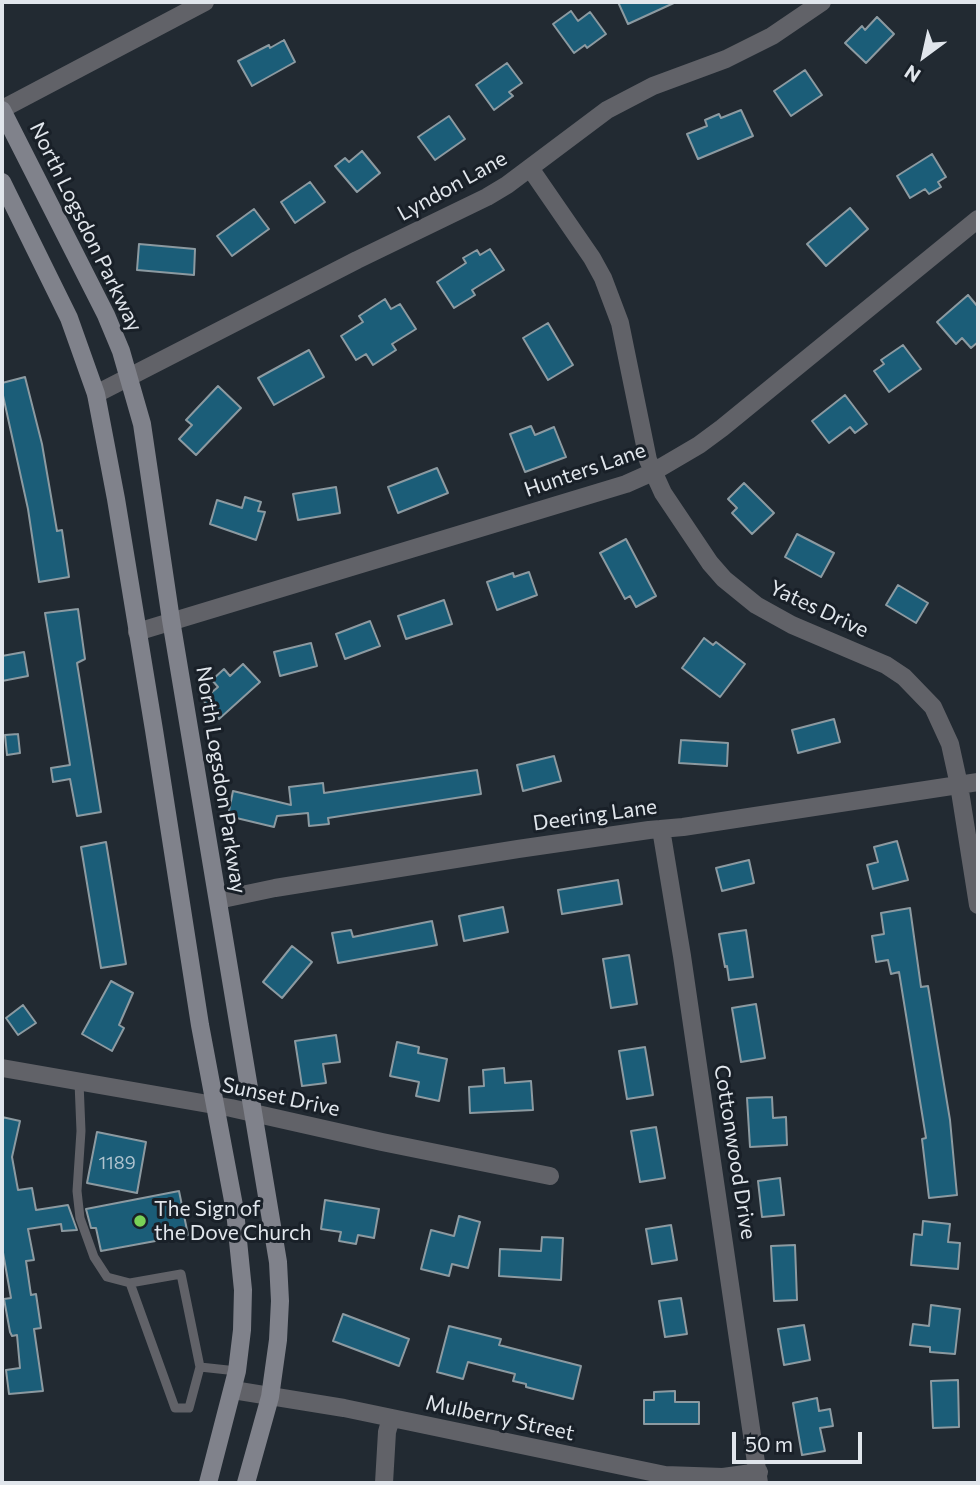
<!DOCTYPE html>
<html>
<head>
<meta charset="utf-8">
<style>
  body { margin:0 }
  #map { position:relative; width:980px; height:1485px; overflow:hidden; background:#222a32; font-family:Commissioner,sans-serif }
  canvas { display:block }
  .frame { position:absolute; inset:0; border:4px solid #e1e6ec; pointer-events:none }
  .north { position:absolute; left:889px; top:21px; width:70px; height:70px; -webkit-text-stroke:5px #192028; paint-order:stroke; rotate:213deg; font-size:19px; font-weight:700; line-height:28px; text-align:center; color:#e1e6ec }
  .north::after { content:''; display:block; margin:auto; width:24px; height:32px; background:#e1e6ec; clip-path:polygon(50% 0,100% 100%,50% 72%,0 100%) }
  .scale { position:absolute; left:732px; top:1432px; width:130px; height:32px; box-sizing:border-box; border:4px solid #e1e6ec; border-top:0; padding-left:9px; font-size:21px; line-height:24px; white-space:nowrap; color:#e1e6ec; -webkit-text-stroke:5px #192028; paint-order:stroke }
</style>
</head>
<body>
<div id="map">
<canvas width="980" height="1485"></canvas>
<div class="frame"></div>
<div class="north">N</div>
<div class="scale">50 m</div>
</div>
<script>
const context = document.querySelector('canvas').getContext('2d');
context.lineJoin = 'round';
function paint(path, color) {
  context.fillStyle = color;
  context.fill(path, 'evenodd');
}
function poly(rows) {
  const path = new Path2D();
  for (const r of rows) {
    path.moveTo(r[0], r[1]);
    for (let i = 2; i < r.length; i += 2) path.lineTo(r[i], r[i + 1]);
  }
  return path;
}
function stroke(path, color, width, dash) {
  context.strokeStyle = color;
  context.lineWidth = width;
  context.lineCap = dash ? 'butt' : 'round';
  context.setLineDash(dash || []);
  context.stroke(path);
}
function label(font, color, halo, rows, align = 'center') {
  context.font = font + ' Commissioner,sans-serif';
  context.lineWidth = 6;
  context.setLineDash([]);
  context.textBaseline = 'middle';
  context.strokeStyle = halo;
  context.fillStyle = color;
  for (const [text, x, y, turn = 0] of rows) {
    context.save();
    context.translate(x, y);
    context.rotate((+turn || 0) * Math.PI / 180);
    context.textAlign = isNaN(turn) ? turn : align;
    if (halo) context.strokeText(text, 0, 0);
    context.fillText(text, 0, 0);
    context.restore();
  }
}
const building = poly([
  [618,2,676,2,628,24,618,2],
  [571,11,578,21,590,12,606,34,587,48,585,45,574,53,553,24,571,11],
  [877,17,894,34,866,63,845,43,862,26,865,30,877,17],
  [284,40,295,62,252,86,238,61,269,45,270,48,284,40],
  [507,63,522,83,509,92,513,96,494,110,476,85,507,63],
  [805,70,822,95,791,116,774,91,805,70],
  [741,110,753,136,698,159,687,134,707,126,705,120,719,114,721,118,741,110],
  [449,116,465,139,435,160,418,137,449,116],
  [362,151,380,173,357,192,335,166,345,158,349,162,362,151],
  [932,154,946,177,938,182,941,187,929,194,925,189,910,198,897,176,932,154],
  [310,182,325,202,295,223,281,202,310,182],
  [850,208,868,229,826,266,807,244,850,208],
  [254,209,269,229,232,256,217,236,254,209],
  [139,244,195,249,194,275,137,270,139,244],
  [490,249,504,270,472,290,475,295,454,308,437,282,466,263,463,258,477,250,480,255,490,249],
  [968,295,978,307,978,342,971,348,962,338,956,344,937,322,968,295],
  [385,299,391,309,400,304,416,329,392,344,396,350,373,365,366,354,356,360,341,336,363,322,359,316,385,299],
  [548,323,573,365,548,380,523,338,548,323],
  [903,345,921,369,889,392,874,371,884,364,881,360,903,345],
  [309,350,324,377,274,405,258,378,309,350],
  [25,377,42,444,57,531,62,530,69,577,39,582,28,509,2,391,2,383,25,377],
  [218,386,241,408,196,455,179,439,192,425,186,420,218,386],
  [845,395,867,424,855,433,850,427,829,443,812,421,845,395],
  [531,426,535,435,554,427,566,457,525,472,510,434,531,426],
  [437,468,448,493,398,513,388,487,437,468],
  [744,483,774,513,752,534,732,513,737,508,728,499,744,483],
  [336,487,340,513,298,520,293,494,336,487],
  [245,497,261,502,258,511,265,512,256,540,210,524,217,500,242,508,245,497],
  [797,534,834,553,821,577,785,557,797,534],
  [626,539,656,596,636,607,630,596,625,599,600,553,626,539],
  [529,572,537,595,497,610,487,582,513,573,514,577,529,572],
  [898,585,928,603,916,623,886,605,898,585],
  [444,600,452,624,406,639,398,616,444,600],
  [78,609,85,659,77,663,101,812,77,816,70,779,53,782,51,768,70,765,45,613,78,609],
  [370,621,380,646,345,659,336,634,370,621],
  [704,638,713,645,716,642,745,664,720,697,682,668,704,638],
  [311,643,317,666,280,676,274,652,311,643],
  [24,652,28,676,2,681,2,656,24,652],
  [243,664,260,682,219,719,203,700,218,687,212,680,224,669,230,676,243,664],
  [834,719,840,742,798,753,792,730,834,719],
  [18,734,20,753,7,755,5,735,18,734],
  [681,740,728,743,727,766,679,763,681,740],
  [554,756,561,781,523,791,517,765,554,756],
  [477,770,481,794,328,818,329,824,309,826,308,813,277,816,274,827,228,816,233,791,291,805,289,787,323,783,324,793,477,770],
  [897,841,908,880,873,889,867,865,878,862,874,847,897,841],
  [106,842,126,964,101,968,81,847,106,842],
  [749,860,754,883,722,891,716,868,749,860],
  [618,880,622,904,562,914,558,890,618,880],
  [503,907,508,932,464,941,459,916,503,907],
  [910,908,921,987,928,986,937,1042,950,1120,957,1195,929,1198,922,1139,926,1138,899,972,891,974,888,960,876,962,872,936,884,934,881,913,910,908],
  [432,921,437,945,338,963,332,933,351,930,353,937,432,921],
  [746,930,753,977,729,980,727,966,725,967,719,934,746,930],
  [292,946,312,962,282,998,263,982,292,946],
  [629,955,637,1004,611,1008,603,959,629,955],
  [111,981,133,993,119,1025,124,1028,112,1051,82,1034,111,981],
  [756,1004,765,1058,741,1062,732,1008,756,1004],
  [23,1005,36,1023,18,1035,6,1018,23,1005],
  [336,1035,340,1062,323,1064,326,1083,302,1086,295,1041,336,1035],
  [397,1042,419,1047,418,1053,447,1059,439,1101,416,1096,419,1082,390,1076,397,1042],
  [645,1047,653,1095,627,1099,619,1051,645,1047],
  [504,1068,505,1083,531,1081,533,1110,470,1113,469,1087,484,1086,483,1070,504,1068],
  [772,1097,773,1118,786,1117,787,1145,750,1147,747,1098,772,1097],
  [2,1117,20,1121,12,1157,18,1190,32,1188,36,1210,68,1205,77,1230,62,1231,61,1224,28,1229,34,1260,26,1261,31,1295,36,1294,41,1328,34,1329,43,1391,9,1394,6,1370,20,1368,17,1335,12,1336,10,1332,4,1299,11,1298,2,1247,2,1117],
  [656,1127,665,1178,640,1182,631,1131,656,1127],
  [97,1132,146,1142,137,1193,87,1183,97,1132],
  [780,1178,784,1215,762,1217,758,1181,780,1178],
  [179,1191,188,1235,101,1251,96,1228,91,1228,86,1209,179,1191],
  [325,1200,379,1209,374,1238,358,1235,356,1244,339,1241,341,1232,321,1229,325,1200],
  [459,1216,480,1222,468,1268,452,1264,449,1276,421,1269,431,1230,454,1236,459,1216],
  [923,1221,950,1224,948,1242,960,1243,958,1269,911,1265,914,1234,922,1235,923,1221],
  [671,1225,677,1260,652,1264,646,1229,671,1225],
  [542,1237,563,1238,561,1280,499,1276,500,1249,541,1251,542,1237],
  [795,1245,797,1300,774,1301,771,1246,795,1245],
  [681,1298,687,1334,665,1337,659,1301,681,1298],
  [931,1305,960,1309,955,1354,930,1352,930,1347,910,1345,913,1324,929,1326,931,1305],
  [343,1314,409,1339,399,1366,333,1341,343,1314],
  [804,1325,810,1360,784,1365,778,1329,804,1325],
  [449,1326,501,1339,499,1345,581,1366,573,1399,526,1387,526,1384,513,1381,515,1374,468,1362,463,1379,437,1372,449,1326],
  [958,1380,959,1427,933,1428,931,1381,958,1380],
  [675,1391,675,1402,699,1402,699,1424,644,1424,644,1400,654,1400,654,1392,675,1391],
  [817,1398,819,1411,830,1409,833,1426,820,1428,825,1451,802,1455,793,1403,817,1398]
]);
const lane = poly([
  [79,1082,81,1131,77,1191,80,1218,94,1257,107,1277,130,1283],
  [200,1367,189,1408,175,1408,130,1283,181,1274,200,1367,237,1371]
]);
const street = poly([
  [2,109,205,2],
  [530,168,592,258,603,278,620,323,648,460,663,493,710,563,724,579,756,605,792,625,886,665,904,677,933,707,950,744,959,785,978,905],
  [96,394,357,260,487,197,507,185,607,110,653,86,726,59,772,36,822,2],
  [137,632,626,484,653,472,699,445,722,428,978,219],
  [661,829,682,956,759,1483],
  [218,900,275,888,518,849,649,830,683,827,978,782],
  [2,1068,231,1108,382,1142,550,1176],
  [233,1390,344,1408,665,1475,723,1477,759,1472],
  [384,1483,387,1432,391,1418]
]);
const secondary = poly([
  [2,110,106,315,121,351,142,424,171,620,278,1262,280,1301,278,1340,270,1397,246,1483],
  [2,182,69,318,96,394,116,499,154,730,200,1025,235,1211,243,1290,242,1330,237,1371,208,1483]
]);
const markers = [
  [140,1221,7,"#79d157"]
];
const numberNames = [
  ["1189",117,1163]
];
const streetNames = [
  ["Lyndon Lane",452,186,-29],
  ["North Logsdon Parkway",86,227,64],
  ["Hunters Lane",585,470,-19],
  ["Yates Drive",819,609,25],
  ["North Logsdon Parkway",221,780,81],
  ["Deering Lane",595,815,-8],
  ["Sunset Drive",281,1097,12],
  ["Cottonwood Drive",735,1152,81],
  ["Mulberry Street",500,1418,12]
];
const poiNames = [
  ["The Sign of",154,1209],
  ["the Dove Church",154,1233]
];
paint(building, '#1b5d78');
stroke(building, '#8c9aa1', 2);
stroke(lane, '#616268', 9);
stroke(street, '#616268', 18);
stroke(secondary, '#80828b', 18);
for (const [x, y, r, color] of markers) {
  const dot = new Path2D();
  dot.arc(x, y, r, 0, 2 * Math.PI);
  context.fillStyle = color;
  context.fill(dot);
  stroke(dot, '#192028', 2.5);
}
label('18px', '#b0c4cf', null, numberNames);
label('21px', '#e1e6ec', '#192028', streetNames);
label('21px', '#e1e6ec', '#192028', poiNames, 'left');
</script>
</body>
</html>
